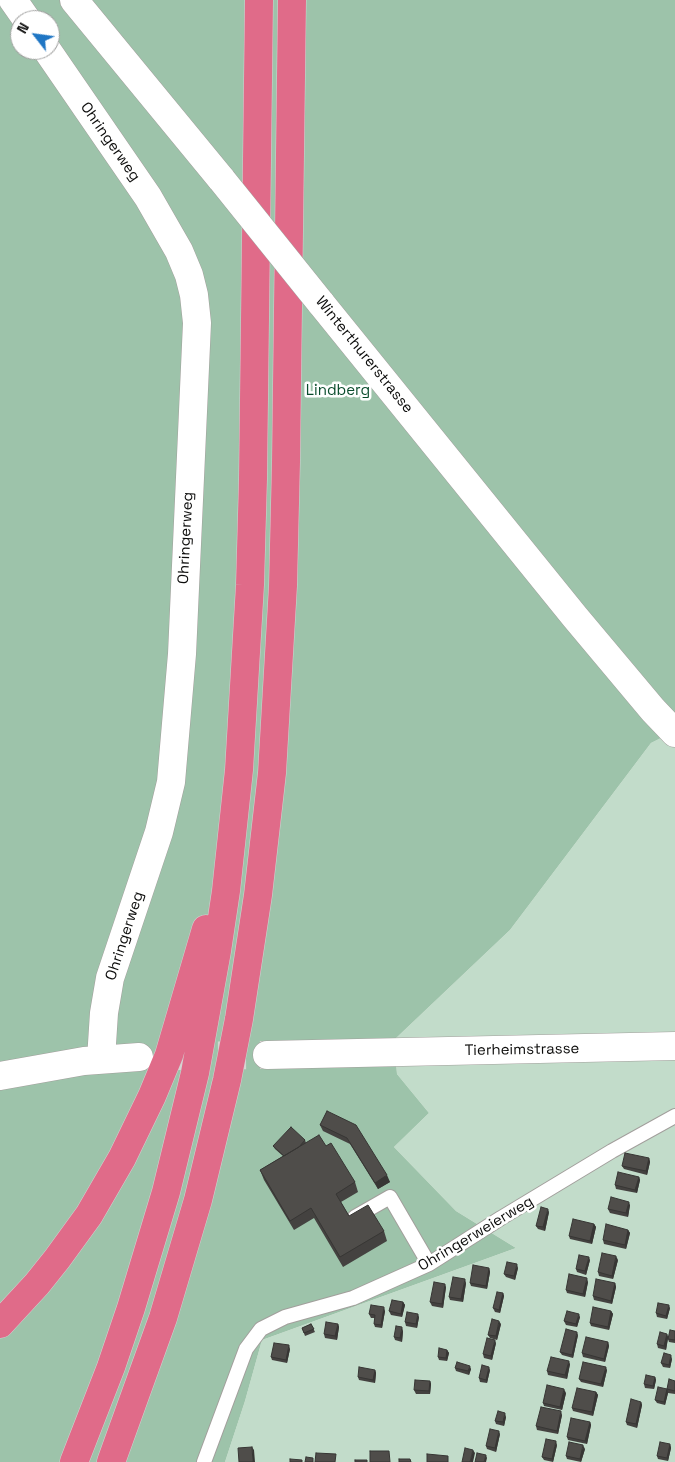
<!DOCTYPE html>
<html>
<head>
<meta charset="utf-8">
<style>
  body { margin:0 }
  #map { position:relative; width:675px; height:1462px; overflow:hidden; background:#faf8f4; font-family:"Space Grotesk",sans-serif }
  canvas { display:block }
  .north { position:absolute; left:10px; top:10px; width:50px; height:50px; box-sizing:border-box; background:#fff; border:1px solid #9e9e9d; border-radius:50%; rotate:300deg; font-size:14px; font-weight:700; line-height:20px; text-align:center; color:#0c0c0b }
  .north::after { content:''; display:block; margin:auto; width:18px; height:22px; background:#1f76c4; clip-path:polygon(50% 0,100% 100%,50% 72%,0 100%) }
</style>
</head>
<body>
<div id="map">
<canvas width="675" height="1462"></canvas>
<div class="north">N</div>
</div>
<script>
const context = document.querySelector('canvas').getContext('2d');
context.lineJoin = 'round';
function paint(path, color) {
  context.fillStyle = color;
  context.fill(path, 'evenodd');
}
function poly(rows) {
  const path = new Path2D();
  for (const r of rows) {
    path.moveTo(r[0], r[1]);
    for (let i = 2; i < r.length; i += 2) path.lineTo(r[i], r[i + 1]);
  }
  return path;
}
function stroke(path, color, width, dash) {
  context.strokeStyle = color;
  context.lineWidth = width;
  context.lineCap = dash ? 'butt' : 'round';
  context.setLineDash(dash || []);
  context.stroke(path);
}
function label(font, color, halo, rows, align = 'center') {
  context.font = font + ' "Space Grotesk",sans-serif';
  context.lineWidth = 5;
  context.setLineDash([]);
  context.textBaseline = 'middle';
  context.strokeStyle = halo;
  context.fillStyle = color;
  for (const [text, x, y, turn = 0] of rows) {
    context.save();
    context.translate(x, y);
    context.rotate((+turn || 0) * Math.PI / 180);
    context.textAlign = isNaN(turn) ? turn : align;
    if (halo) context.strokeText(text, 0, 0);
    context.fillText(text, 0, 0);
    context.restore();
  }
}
const green = poly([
  [675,731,675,1462,225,1462,245,1401,262,1340,516,1248,456,1211,394,1147,429,1113,397,1074,394,1040,510,930,651,743]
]);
const forest = poly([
  [0,0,675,0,675,731,651,743,510,930,394,1040,397,1074,429,1113,394,1147,456,1211,516,1248,262,1340,245,1401,225,1462,0,1462],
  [20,20,50,20,50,50,20,50]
]);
const minorTunnel = poly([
  [176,1056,267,1055]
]);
const service = poly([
  [355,1217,390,1197,429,1264],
  [204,1462,246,1349,261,1329,285,1317,353,1298,429,1264,501,1218,612,1151,675,1116]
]);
const minor = poly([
  [13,0,27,20],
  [47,50,148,197,179,251,189,275,194,295,197,323,182,654,171,782,159,832,110,978,104,1013,101,1059],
  [267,1055,675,1046],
  [0,1076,84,1061,139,1057]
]);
const secondary = poly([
  [74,0,222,180],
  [320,302,575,617,653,710,675,733]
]);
const motorway = poly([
  [0,1324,37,1284,57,1259,89,1215,122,1158,152,1096,169,1055,206,929],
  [74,1462,111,1367,131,1308,166,1192,195,1073,217,951,226,891,239,770,250,585,253,479,259,0],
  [111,1462,163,1318,198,1200,227,1080,239,1019,258,895,272,773,283,586,286,462,292,0]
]);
const secondaryBridge = poly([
  [222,180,320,302]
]);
const wall = poly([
  [327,1111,390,1182,378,1189,350,1144,323,1131,320,1125],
  [305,1140,306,1143,326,1146,355,1182,358,1192,341,1202,349,1216,384,1231,387,1241,343,1267,314,1218,294,1230,264,1180,260,1170,283,1156,275,1149,273,1146],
  [649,1158,650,1162,647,1175,624,1169,622,1166],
  [639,1177,640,1180,637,1193,616,1189,615,1185],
  [630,1205,628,1217,610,1213,608,1209],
  [549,1212,545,1231,538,1229,536,1226],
  [594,1224,596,1227,592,1244,570,1239,569,1236],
  [628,1230,630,1233,626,1249,604,1244,603,1240],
  [590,1260,586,1275,577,1272,576,1269],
  [618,1260,613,1279,599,1276,598,1272],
  [489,1268,490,1272,487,1289,471,1286,470,1283],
  [518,1268,515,1280,506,1277,504,1274],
  [588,1282,585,1297,567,1293,566,1290],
  [466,1283,463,1302,450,1300,449,1297],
  [615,1283,616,1287,612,1304,594,1300,593,1296],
  [446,1287,443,1308,432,1306,430,1302],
  [503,1293,504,1296,500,1313,495,1312,493,1308],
  [403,1302,405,1305,402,1317,391,1315,389,1311],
  [670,1308,667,1319,657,1317,656,1313],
  [385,1311,382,1328,375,1327,374,1324,375,1318,371,1318,369,1314],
  [611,1311,613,1314,609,1330,591,1326,590,1323],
  [419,1317,417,1328,406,1326,405,1322],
  [580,1317,577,1327,566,1325,564,1321],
  [311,1324,315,1332,305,1336,302,1328],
  [338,1324,339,1327,337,1340,325,1338,324,1334],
  [501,1324,497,1340,490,1338,488,1335],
  [403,1331,402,1342,395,1340,394,1337],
  [675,1331,675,1343,669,1342,668,1339,666,1350,658,1348,657,1344,667,1334,668,1337],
  [578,1335,573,1358,562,1355,560,1352],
  [608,1342,609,1346,605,1362,583,1357,582,1353],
  [496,1343,492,1360,484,1358,483,1354],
  [290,1349,287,1363,272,1360,271,1357],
  [447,1350,449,1353,447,1361,439,1360,438,1357],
  [672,1359,670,1368,663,1367,661,1363],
  [570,1364,567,1379,548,1375,547,1371],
  [455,1368,471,1369,469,1375,456,1371],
  [375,1370,376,1373,375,1383,359,1380,358,1377],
  [490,1370,487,1383,480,1382,479,1378],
  [607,1370,603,1387,581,1382,579,1379],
  [655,1377,656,1380,654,1389,645,1388,644,1384],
  [430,1381,431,1384,430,1394,416,1394,414,1390],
  [675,1381,675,1394,668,1393,665,1405,657,1403,655,1400],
  [596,1392,598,1395,593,1416,573,1411,572,1408],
  [566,1393,562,1410,544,1406,543,1403],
  [641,1402,642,1405,637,1428,627,1425,626,1422],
  [562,1415,558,1434,537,1430,536,1426],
  [506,1417,504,1426,496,1424,495,1421],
  [590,1422,591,1425,587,1444,568,1440,567,1437],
  [500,1434,496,1452,487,1449,486,1446],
  [670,1444,671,1448,668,1461,658,1459,657,1456],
  [557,1445,553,1462,544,1460,542,1457],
  [585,1449,581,1462,567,1459,566,1456]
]);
const shadedWall = poly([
  [649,1158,650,1162,647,1175,646,1171],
  [387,1175,390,1182,378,1189,375,1183],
  [639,1177,640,1180,637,1193,635,1190],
  [629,1202,630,1205,628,1217,626,1213],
  [548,1209,549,1212,545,1231,543,1227],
  [594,1224,596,1227,592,1244,590,1241],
  [628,1230,630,1233,626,1249,625,1245],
  [616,1256,618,1260,613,1279,612,1276],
  [589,1257,590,1260,586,1275,585,1271],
  [517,1264,518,1268,515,1280,514,1276],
  [489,1268,490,1272,487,1289,486,1286],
  [587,1278,588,1282,585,1297,583,1294],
  [465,1279,466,1283,463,1302,461,1299],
  [615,1283,616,1287,612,1304,611,1301],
  [445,1284,446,1287,443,1308,442,1304],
  [503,1293,504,1296,500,1313,499,1310],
  [403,1302,405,1305,402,1317,401,1314],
  [669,1305,670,1308,667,1319,666,1316],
  [384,1307,385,1311,382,1328,381,1325],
  [611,1311,613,1314,609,1330,608,1327],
  [418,1314,419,1317,417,1328,416,1324],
  [579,1314,580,1317,577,1327,576,1324],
  [499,1321,501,1324,497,1340,496,1336],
  [338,1324,339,1327,337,1340,335,1336],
  [402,1327,403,1331,402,1342,400,1338],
  [577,1332,578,1335,573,1358,572,1355],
  [667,1334,668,1337,666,1350,664,1346],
  [495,1340,496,1343,492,1360,491,1356],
  [608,1342,609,1346,605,1362,604,1359],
  [289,1345,290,1349,287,1363,286,1360],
  [447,1350,449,1353,447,1361,446,1358],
  [671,1355,672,1359,670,1368,669,1365],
  [569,1361,570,1364,567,1379,565,1375],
  [470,1366,471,1369,469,1375,468,1371],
  [489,1367,490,1370,487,1383,486,1380],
  [606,1367,607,1370,603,1387,601,1384],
  [375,1370,376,1373,375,1383,373,1380],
  [655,1377,656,1380,654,1389,653,1386],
  [430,1381,431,1384,430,1394,429,1391],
  [564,1389,566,1393,562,1410,560,1407],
  [667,1389,668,1393,665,1405,664,1402],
  [596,1392,598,1395,593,1416,592,1412],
  [641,1402,642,1405,637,1428,636,1424],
  [561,1411,562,1415,558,1434,557,1431],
  [505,1413,506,1417,504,1426,503,1422],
  [590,1422,591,1425,587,1444,585,1441],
  [499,1431,500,1434,496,1452,495,1448],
  [556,1441,557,1445,553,1462,552,1459],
  [670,1444,671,1448,668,1461,667,1458],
  [583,1445,585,1449,581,1462,580,1459],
  [252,1447,254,1450,255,1462,253,1462],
  [473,1450,475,1453,473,1462,470,1462],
  [486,1455,487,1458,486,1462,484,1462]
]);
const building = poly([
  [327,1111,356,1125,387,1175,375,1183,347,1138,320,1125,327,1111],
  [291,1127,305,1140,299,1147,284,1156,273,1146,291,1127],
  [319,1135,326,1146,331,1143,355,1182,336,1194,349,1216,368,1205,384,1231,340,1257,311,1208,290,1221,260,1170,319,1135],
  [625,1153,649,1158,646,1171,622,1166,625,1153],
  [618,1172,639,1177,635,1190,615,1185,618,1172],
  [611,1197,629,1202,626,1213,608,1209,611,1197],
  [541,1207,548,1209,543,1227,536,1226,541,1207],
  [573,1219,594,1224,590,1241,569,1236,573,1219],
  [606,1224,628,1230,625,1245,603,1240,606,1224],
  [602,1253,616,1256,612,1276,598,1272,602,1253],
  [579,1255,589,1257,585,1271,576,1269,579,1255],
  [507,1262,517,1264,514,1276,504,1274,507,1262],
  [473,1265,489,1268,486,1286,470,1283,473,1265],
  [569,1274,587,1278,583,1294,566,1290,569,1274],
  [453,1277,465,1279,461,1299,449,1297,453,1277],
  [596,1279,615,1283,611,1301,593,1296,596,1279],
  [434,1282,445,1284,442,1304,430,1302,434,1282],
  [497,1292,503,1293,499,1310,493,1308,497,1292],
  [392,1300,403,1302,401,1314,389,1311,392,1300],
  [658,1303,669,1305,666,1316,656,1313,658,1303],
  [371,1305,384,1307,381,1325,374,1324,375,1315,369,1314,371,1305],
  [593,1307,611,1311,608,1327,590,1323,593,1307],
  [567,1311,579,1314,576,1324,564,1321,567,1311],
  [407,1312,418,1314,416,1324,405,1322,407,1312],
  [492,1319,499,1321,496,1336,488,1335,492,1319],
  [326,1322,338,1324,335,1336,324,1334,326,1322],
  [311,1324,314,1329,304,1333,302,1328,311,1324],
  [396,1326,402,1327,400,1338,394,1337,396,1326],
  [566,1329,577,1332,572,1355,560,1352,566,1329],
  [670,1330,675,1331,675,1340,668,1339,670,1330],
  [660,1332,667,1334,664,1346,657,1344,660,1332],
  [586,1337,608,1342,604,1359,582,1353,586,1337],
  [487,1338,495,1340,491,1356,483,1354,487,1338],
  [274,1343,289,1345,286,1360,271,1357,274,1343],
  [439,1348,447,1350,446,1358,438,1357,439,1348],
  [664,1353,671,1355,669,1365,661,1363,664,1353],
  [551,1357,569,1361,565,1375,547,1371,551,1357],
  [457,1362,470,1366,468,1371,455,1368,457,1362],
  [583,1362,606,1367,601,1384,579,1379,583,1362],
  [482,1365,489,1367,486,1380,479,1378,482,1365],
  [359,1367,375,1370,373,1380,358,1377,359,1367],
  [646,1375,655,1377,653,1386,644,1384,646,1375],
  [669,1379,675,1381,675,1391,667,1389,669,1379],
  [415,1380,430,1381,429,1391,414,1390,415,1380],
  [547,1385,564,1389,560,1407,543,1403,547,1385],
  [658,1387,667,1389,664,1402,655,1400,658,1387],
  [577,1388,596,1392,592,1412,572,1408,577,1388],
  [631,1399,641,1402,636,1424,626,1422,631,1399],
  [541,1407,561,1411,557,1431,536,1426,541,1407],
  [498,1411,505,1413,503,1422,495,1421,498,1411],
  [571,1418,590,1422,585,1441,567,1437,571,1418],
  [490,1429,499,1431,495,1448,486,1446,490,1429],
  [546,1439,556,1441,552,1459,542,1457,546,1439],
  [569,1442,583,1445,580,1459,566,1456,569,1442],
  [660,1442,670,1444,667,1458,657,1456,660,1442],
  [252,1447,253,1462,239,1462,238,1448,252,1447],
  [465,1448,473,1450,470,1462,462,1462,465,1448],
  [370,1451,389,1451,390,1462,370,1462,370,1451],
  [316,1453,336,1454,335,1462,315,1462,316,1453],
  [477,1453,486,1455,484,1462,475,1462,477,1453],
  [427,1454,448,1456,448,1462,427,1462,427,1454],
  [306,1457,313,1458,313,1462,305,1462,306,1457],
  [290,1459,302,1460,302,1462,290,1462,290,1459],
  [399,1459,410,1459,411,1462,399,1462,399,1459],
  [355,1460,367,1460,367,1462,355,1462,355,1460]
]);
const streetNames = [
  ["Ohringerweg",110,142,55],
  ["Winterthurerstrasse",364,355,51],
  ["Ohringerweg",186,538,-87],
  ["Ohringerweg",125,936,-72],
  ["Tierheimstrasse",522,1050,-1],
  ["Ohringerweierweg",476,1234,-31]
];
const parkNames = [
  ["Lindberg",338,391]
];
paint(green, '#c2dcca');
paint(forest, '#9dc3aa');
stroke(minorTunnel, '#d6d5d1', 28, [28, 14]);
stroke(service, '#a29f9c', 16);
stroke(minor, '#a29f9c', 29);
stroke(secondary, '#a29f9c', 29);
stroke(motorway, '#d3d3d3', 29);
stroke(service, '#fff', 14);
stroke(minor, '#fff', 28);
stroke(secondary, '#fff', 28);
stroke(motorway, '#e06b89', 28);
stroke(secondaryBridge, '#a29f9c', 29, []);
stroke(secondaryBridge, '#fff', 28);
paint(wall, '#444240');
paint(shadedWall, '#373634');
paint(building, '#4f4d4a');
stroke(building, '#373634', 1);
label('15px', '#0c0c0b', '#fff', streetNames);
label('15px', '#094c2c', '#fff', parkNames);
</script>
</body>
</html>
